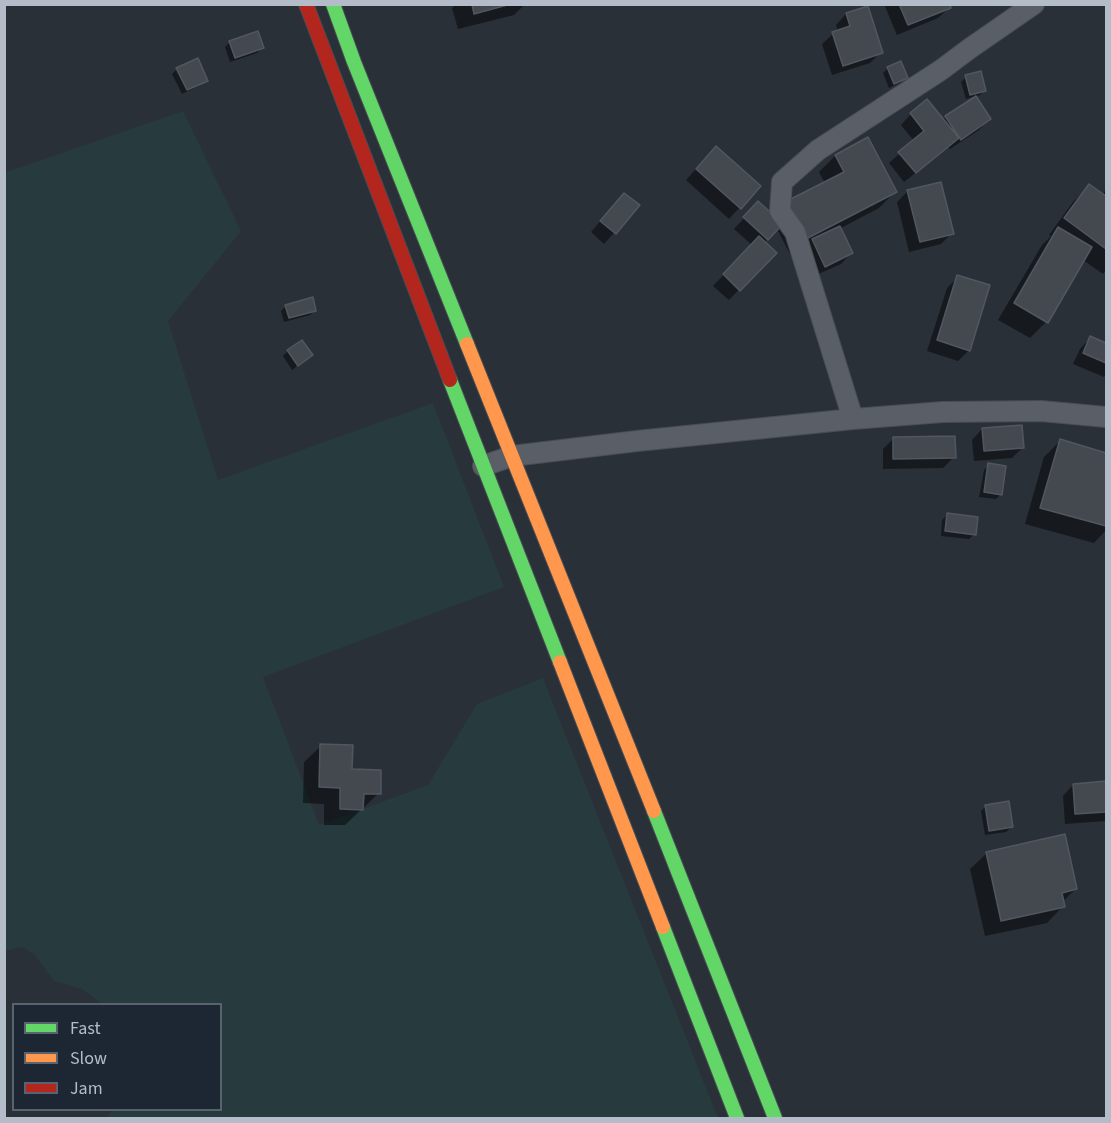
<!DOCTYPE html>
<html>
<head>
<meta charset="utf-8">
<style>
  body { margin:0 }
  #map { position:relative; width:1111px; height:1123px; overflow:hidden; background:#2a3038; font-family:"Source Sans 3",sans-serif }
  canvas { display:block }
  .frame { position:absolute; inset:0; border:6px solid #b4bcc9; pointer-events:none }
  .legend { position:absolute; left:12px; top:1003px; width:210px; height:108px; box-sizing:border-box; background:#1d2633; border:2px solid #59626f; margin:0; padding:8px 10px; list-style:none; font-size:18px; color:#b4bcc9 }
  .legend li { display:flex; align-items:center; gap:12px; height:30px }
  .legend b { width:30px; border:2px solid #59626f }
</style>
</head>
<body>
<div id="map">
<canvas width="1111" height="1123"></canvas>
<div class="frame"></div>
<ul class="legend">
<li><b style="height:8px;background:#63d668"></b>Fast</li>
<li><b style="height:8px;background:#ff974d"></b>Slow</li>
<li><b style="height:8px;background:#b3261e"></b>Jam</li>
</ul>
</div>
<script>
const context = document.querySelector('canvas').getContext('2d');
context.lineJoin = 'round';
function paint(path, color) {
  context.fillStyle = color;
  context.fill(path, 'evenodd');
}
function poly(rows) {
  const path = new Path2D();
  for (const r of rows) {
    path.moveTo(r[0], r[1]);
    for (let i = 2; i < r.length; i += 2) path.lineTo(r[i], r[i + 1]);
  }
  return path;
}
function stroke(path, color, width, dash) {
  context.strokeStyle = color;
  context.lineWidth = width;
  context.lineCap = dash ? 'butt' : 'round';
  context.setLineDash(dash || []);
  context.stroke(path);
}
const green = poly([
  [183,111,241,231,168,321,218,480,433,403,504,587,263,677,319,825,428,785,477,704,543,678,718,1118,107,1118,112,1110,220,1110,220,1004,102,1004,82,989,54,981,34,954,22,947,5,951,4,173]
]);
const shadow = poly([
  [456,4,525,4,514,15,458,29,452,8],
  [884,4,948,4,949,8,938,18,897,35],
  [846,14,881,52,870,63,832,75,822,44,833,34,838,32,836,25],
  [230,42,262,48,257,53,230,62,225,47],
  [888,68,907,77,902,82,889,88,883,73],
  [177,69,206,80,201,85,182,94,172,74],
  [966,77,985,90,980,95,966,99,961,82],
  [911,114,943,120,946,117,989,119,979,130,950,149,948,147,904,182,889,163,914,141,901,125],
  [835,156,895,192,879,208,839,229,851,253,841,264,814,276,808,245,790,254,777,229,764,243,774,253,729,300,713,286,752,245,734,229,748,214,773,217,825,183,819,172],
  [705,159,759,186,729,219,686,180],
  [1089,186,1103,195,1106,188,1106,270,1103,274,1083,260,1046,322,1030,338,998,320,1042,245,1051,236,1049,235,1073,202],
  [908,191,952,233,941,244,909,252,897,202],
  [614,205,638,206,604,244,591,232],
  [958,277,969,350,958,361,927,351,947,288],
  [286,306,315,310,310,315,284,322,281,311],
  [1090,338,1106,345,1106,374,1104,377,1073,364,1080,349],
  [288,351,311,355,292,370,283,356],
  [982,429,1023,447,1012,458,974,461,972,440],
  [894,438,954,457,943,468,883,469,883,449],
  [1060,441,1106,454,1106,530,1094,543,1025,524,1044,457],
  [989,465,1001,494,996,499,979,497,984,470],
  [947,515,974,534,969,539,941,536,942,520],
  [321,746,379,793,345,825,324,825,324,804,303,803,304,762],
  [1106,783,1106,821,1065,824,1063,796,1073,785],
  [986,806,1011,827,1006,832,985,835,981,811],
  [987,853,1076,889,1062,902,1063,906,1047,923,985,936,970,869]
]);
const building = poly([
  [472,4,511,4,474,14,472,4],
  [899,4,950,4,951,8,908,25,899,4],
  [868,6,883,53,843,66,832,32,850,26,846,13,868,6],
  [258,31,264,48,235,58,229,41,258,31],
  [198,58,208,81,187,90,176,68,198,58],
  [901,61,908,78,894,84,887,67,901,61],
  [981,71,986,91,970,95,965,75,981,71],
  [976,96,991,119,961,140,945,116,976,96],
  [927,99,959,138,916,173,898,152,924,131,910,113,927,99],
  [868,137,897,192,806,239,787,201,844,172,835,155,868,137],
  [716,146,761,186,741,209,696,169,716,146],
  [941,182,954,234,920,242,907,190,941,182],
  [1089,184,1106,196,1106,249,1064,218,1089,184],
  [624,193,640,205,616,234,600,221,624,193],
  [758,201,783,224,768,240,743,217,758,201],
  [840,226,853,253,825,267,812,239,840,226],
  [1058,227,1092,247,1048,323,1014,303,1058,227],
  [759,236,777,253,740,291,723,274,759,236],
  [957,275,990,285,970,351,937,340,957,275],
  [313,297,316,311,289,318,285,305,313,297],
  [1090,336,1106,343,1106,363,1083,353,1090,336],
  [302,340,313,355,298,366,287,350,302,340],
  [1022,425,1024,448,984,451,982,428,1022,425],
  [955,436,956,458,893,459,893,437,955,436],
  [1060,439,1106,453,1106,526,1040,508,1060,439],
  [988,463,1006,466,1002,495,984,492,988,463],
  [947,513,978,517,976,535,945,531,947,513],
  [320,744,353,745,352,769,381,770,381,794,364,794,363,810,340,809,340,788,319,787,320,744],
  [1106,781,1106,812,1075,814,1073,784,1106,781],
  [1009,801,1013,827,989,831,985,805,1009,801],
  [1065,834,1077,889,1062,893,1065,907,1001,921,986,852,1065,834]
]);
const street = poly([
  [853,419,795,232,780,211,782,182,818,150,941,70,969,49,1034,4],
  [483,466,512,456,637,441,853,419,943,412,1041,411,1106,417]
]);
const fast = poly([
  [333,4,354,62,467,344],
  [450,380,560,662],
  [654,811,775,1118],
  [663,927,737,1118]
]);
const slow = poly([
  [467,344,654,811],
  [560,662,663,927]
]);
const jam = poly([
  [306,4,450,380]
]);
paint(green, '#273a3e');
paint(shadow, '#0007');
paint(building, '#444950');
stroke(building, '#52575f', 1.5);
stroke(street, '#484c53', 22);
stroke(fast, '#484c53', 16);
stroke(slow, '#484c53', 16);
stroke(jam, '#484c53', 16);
stroke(street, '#5a5e66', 20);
stroke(fast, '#63d668', 14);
stroke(slow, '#ff974d', 14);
stroke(jam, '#b3261e', 14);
</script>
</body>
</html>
